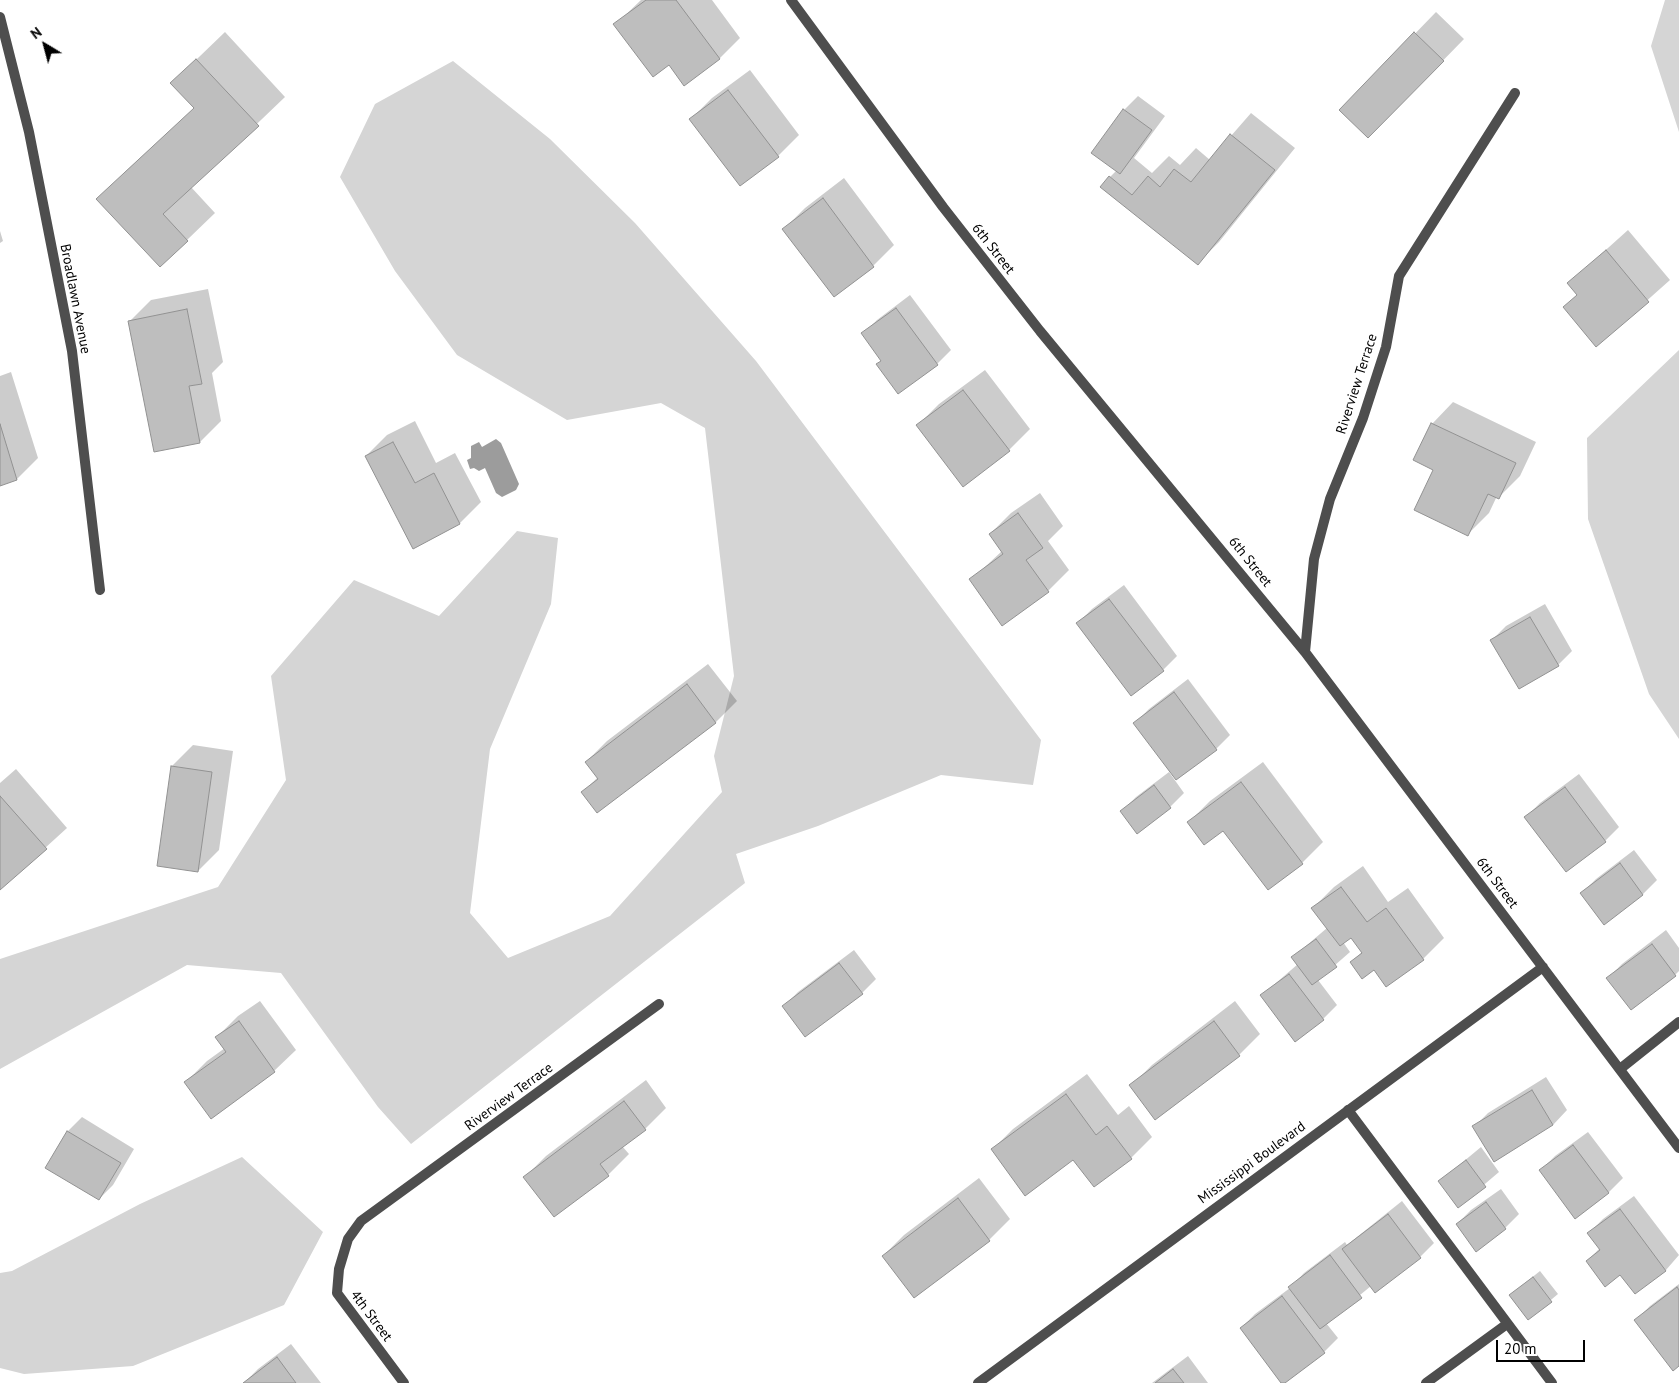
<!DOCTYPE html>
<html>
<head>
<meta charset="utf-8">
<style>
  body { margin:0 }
  #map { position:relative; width:1679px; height:1383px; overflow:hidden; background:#fff; font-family:"PT Sans",sans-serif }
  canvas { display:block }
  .north { position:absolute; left:20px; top:20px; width:50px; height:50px; -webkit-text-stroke:4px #fff; paint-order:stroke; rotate:323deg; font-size:14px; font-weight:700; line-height:20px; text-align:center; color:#000 }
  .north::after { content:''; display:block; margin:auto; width:18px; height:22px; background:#000; clip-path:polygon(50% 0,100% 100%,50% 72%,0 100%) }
  .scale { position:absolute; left:1496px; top:1340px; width:89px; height:22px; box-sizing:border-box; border:2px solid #000; border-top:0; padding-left:6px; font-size:15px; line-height:18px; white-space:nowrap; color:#000; -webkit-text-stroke:4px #fff; paint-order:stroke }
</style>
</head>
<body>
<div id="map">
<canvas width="1679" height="1383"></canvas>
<div class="north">N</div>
<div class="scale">20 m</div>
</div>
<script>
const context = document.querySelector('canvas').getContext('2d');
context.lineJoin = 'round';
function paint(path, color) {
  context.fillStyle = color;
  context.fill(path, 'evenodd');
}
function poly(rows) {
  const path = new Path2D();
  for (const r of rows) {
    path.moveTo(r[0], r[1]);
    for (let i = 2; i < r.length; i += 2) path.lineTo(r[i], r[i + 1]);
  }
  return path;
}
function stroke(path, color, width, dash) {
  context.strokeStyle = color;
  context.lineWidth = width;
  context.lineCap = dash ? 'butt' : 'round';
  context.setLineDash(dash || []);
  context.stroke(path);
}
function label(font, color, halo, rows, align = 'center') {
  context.font = font + ' "PT Sans",sans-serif';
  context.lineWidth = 5;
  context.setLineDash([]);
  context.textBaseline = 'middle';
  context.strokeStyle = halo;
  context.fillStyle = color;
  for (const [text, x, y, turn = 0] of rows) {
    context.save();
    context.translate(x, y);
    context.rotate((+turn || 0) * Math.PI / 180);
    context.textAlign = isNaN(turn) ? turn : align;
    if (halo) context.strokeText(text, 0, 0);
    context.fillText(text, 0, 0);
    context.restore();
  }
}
const green = poly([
  [1665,0,1679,0,1679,132,1651,46],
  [453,61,550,139,635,223,756,361,1041,740,1033,785,941,775,818,826,736,854,745,883,411,1144,378,1107,281,973,187,965,0,1069,0,959,218,887,286,780,271,676,354,580,439,616,517,531,558,538,551,604,490,749,470,913,508,958,610,916,722,792,714,756,734,676,705,428,661,403,567,420,457,355,395,271,340,177,375,104],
  [1679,350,1679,739,1649,694,1588,519,1587,438],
  [242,1157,323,1232,284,1305,133,1366,24,1374,0,1368,0,1273,12,1271,140,1204]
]);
const water = poly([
  [496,439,501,443,519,484,516,490,502,497,496,493,485,468,479,471,474,468,470,469,467,460,471,458,471,446,479,442,482,447]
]);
const shadow = poly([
  [641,0,712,0,740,38,719,59,669,64,615,25],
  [1436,12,1464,39,1389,116,1341,110],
  [225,32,285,97,191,187,215,213,160,266,125,172,195,108,172,83],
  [750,70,799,135,778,156,691,119,712,98],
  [1138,96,1165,116,1134,158,1152,173,1169,156,1180,165,1196,148,1210,160,1251,113,1295,148,1219,242,1198,263,1110,177,1117,170,1124,110],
  [844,178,894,245,873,266,834,296,784,229,805,208],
  [1628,230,1670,280,1597,345,1564,307,1578,294,1569,283],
  [0,231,3,241,0,243],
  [208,289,223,362,212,373,221,421,200,442,155,450,130,321,151,300],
  [910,295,951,350,937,364,882,360,863,334,877,320],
  [985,370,1030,429,1009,450,918,425,939,404],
  [11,372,38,458,17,479,0,484,0,376],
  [1453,402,1536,442,1520,476,1499,497,1497,496,1489,513,1468,534,1435,469,1432,424],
  [415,421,436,463,455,453,481,502,460,523,413,547,366,456,387,435],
  [1040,493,1063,526,1048,541,1069,570,1048,591,971,580,1002,551,990,534,1011,513],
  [1124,585,1177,656,1163,670,1078,623,1092,609],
  [1545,604,1572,651,1558,665,1492,640,1506,626],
  [708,664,737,701,716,722,597,811,583,792,598,777,586,762,607,741],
  [1188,679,1230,735,1216,749,1177,779,1135,723,1149,709],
  [193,745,233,751,219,850,198,871,172,766],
  [1263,762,1323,842,1302,863,1224,829,1189,822,1210,801],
  [16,769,67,828,0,889,0,783],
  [1169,772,1184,793,1170,807,1137,832,1122,811,1136,797],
  [1579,774,1619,827,1605,841,1526,817,1540,803],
  [1634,850,1657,880,1643,894,1604,923,1582,893,1596,879],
  [1363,866,1388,902,1408,888,1444,938,1423,959,1374,968,1351,962,1362,952,1351,936,1343,942,1350,952,1318,980,1337,1005,1323,1019,1262,995,1298,964,1293,957,1327,928,1313,908,1334,887],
  [1666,930,1679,948,1679,971,1675,975,1608,978,1622,964],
  [854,950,876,979,862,993,784,1006,798,992],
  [260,1001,296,1050,274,1071,186,1082,207,1061,225,1048,217,1037,238,1016],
  [1235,1001,1260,1034,1239,1055,1131,1086,1152,1065],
  [1087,1074,1118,1115,1129,1106,1152,1137,1131,1158,992,1150,1013,1129],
  [1546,1077,1567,1110,1553,1125,1474,1127,1488,1113],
  [646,1080,666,1108,645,1129,622,1146,629,1154,608,1175,525,1177,546,1156],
  [82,1117,134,1149,113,1185,99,1199,47,1167,68,1131],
  [1588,1132,1623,1178,1609,1192,1576,1217,1541,1170,1555,1156],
  [1481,1147,1499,1172,1459,1206,1440,1181],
  [979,1178,1010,1219,989,1240,883,1256,904,1235],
  [1501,1189,1519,1214,1505,1228,1457,1224,1471,1210],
  [1634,1196,1679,1255,1666,1270,1635,1293,1621,1273,1587,1261,1600,1248,1589,1233,1603,1219],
  [1402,1201,1434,1243,1420,1257,1371,1286,1326,1323,1338,1338,1324,1352,1283,1383,1241,1328,1255,1314,1290,1288,1304,1273,1345,1242,1347,1245],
  [1540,1271,1558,1294,1528,1319,1510,1295],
  [1679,1284,1679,1365,1636,1320,1650,1306],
  [291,1344,321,1383,244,1383,258,1369],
  [1188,1356,1208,1383,1152,1383]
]);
const building = poly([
  [646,0,676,0,720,59,684,86,669,65,653,77,613,24,646,0],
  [1414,32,1444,61,1368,138,1339,110,1414,32],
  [196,59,259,126,163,214,188,241,160,267,96,199,194,108,170,83,196,59],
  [728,90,779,157,740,186,689,119,728,90],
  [1123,109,1152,130,1120,174,1091,153,1123,109],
  [1230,134,1275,170,1198,265,1100,187,1109,176,1132,195,1148,176,1160,187,1174,169,1191,182,1230,134],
  [823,198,874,267,834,297,782,229,823,198],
  [1606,250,1649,302,1596,347,1563,307,1577,295,1567,283,1606,250],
  [896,308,938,365,898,394,876,364,881,361,861,333,896,308],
  [187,309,202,384,189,386,200,443,154,452,128,321,187,309],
  [963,390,1010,451,963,487,916,425,963,390],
  [1431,423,1516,463,1499,499,1488,494,1468,536,1414,510,1433,470,1413,460,1431,423],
  [0,424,17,480,0,486,0,424],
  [393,442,415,483,434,473,460,524,413,549,365,456,393,442],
  [1018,513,1043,548,1026,560,1049,592,1002,626,969,579,1003,554,989,534,1018,513],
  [1109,599,1164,671,1131,696,1076,623,1109,599],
  [1530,617,1559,666,1519,689,1490,640,1530,617],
  [687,684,716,723,597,813,581,792,598,779,585,762,687,684],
  [1174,692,1217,750,1176,780,1133,723,1174,692],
  [171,766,212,772,198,872,157,866,171,766],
  [1241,782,1303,864,1268,890,1223,831,1204,845,1187,822,1241,782],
  [1154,785,1171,808,1137,834,1120,811,1154,785],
  [1565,787,1606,842,1566,872,1524,817,1565,787],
  [0,796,47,849,0,890,0,796],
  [1620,863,1643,895,1604,925,1580,893,1620,863],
  [1341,887,1367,922,1386,908,1424,960,1386,987,1374,970,1362,979,1350,962,1362,953,1351,938,1340,946,1311,908,1341,887],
  [1316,939,1337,967,1312,985,1291,957,1316,939],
  [1652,944,1676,976,1631,1010,1606,978,1652,944],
  [839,963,863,994,805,1037,782,1006,839,963],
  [1289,974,1324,1020,1295,1042,1260,995,1289,974],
  [239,1021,275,1072,211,1119,184,1082,226,1052,215,1037,239,1021],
  [1214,1021,1240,1056,1155,1120,1129,1085,1214,1021],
  [1532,1090,1553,1125,1494,1162,1472,1126,1532,1090],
  [1066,1094,1096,1135,1107,1126,1132,1159,1094,1187,1073,1160,1025,1196,991,1149,1066,1094],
  [624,1101,646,1130,600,1164,609,1176,554,1217,523,1177,624,1101],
  [67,1131,121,1163,99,1200,45,1168,67,1131],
  [1573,1145,1609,1193,1575,1219,1539,1170,1573,1145],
  [1466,1160,1486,1187,1458,1208,1438,1181,1466,1160],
  [958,1198,990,1241,914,1298,882,1256,958,1198],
  [1486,1202,1506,1229,1476,1252,1456,1224,1486,1202],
  [1620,1209,1666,1271,1635,1294,1620,1275,1605,1287,1586,1261,1600,1250,1587,1233,1620,1209],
  [1388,1214,1421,1258,1375,1293,1342,1249,1388,1214],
  [1330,1255,1362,1298,1320,1329,1288,1287,1330,1255],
  [1533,1277,1552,1302,1528,1320,1509,1295,1533,1277],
  [1677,1287,1679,1290,1679,1366,1673,1371,1634,1320,1677,1287],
  [1282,1296,1325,1353,1285,1383,1281,1383,1240,1328,1282,1296],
  [277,1357,296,1383,243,1383,277,1357],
  [1173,1369,1184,1383,1155,1383,1173,1369]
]);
const lane = poly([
  [1620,1069,1679,1022],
  [1348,1110,1552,1383],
  [1426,1383,1507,1324]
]);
const street = poly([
  [791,0,943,207,1040,331,1305,652,1679,1148],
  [0,17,29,132,72,351,100,590],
  [1305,652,1314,559,1330,499,1363,418,1386,347,1399,276,1515,93],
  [404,1383,337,1293,339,1269,348,1239,361,1221,659,1004],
  [978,1383,1543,967]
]);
const streetNames = [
  ["6th Street",993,249,52],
  ["Broadlawn Avenue",75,299,79],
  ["Riverview Terrace",1357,384,-72],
  ["6th Street",1250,562,51],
  ["6th Street",1497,883,53],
  ["Riverview Terrace",509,1097,-36],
  ["Mississippi Boulevard",1252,1163,-36],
  ["4th Street",371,1316,53]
];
paint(green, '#d5d5d5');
paint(water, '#9c9c9c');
paint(shadow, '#0003');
paint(building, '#bebebe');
stroke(building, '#929292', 1);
stroke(lane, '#4e4e4e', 10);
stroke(street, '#4e4e4e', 10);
label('14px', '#000', '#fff', streetNames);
</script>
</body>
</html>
